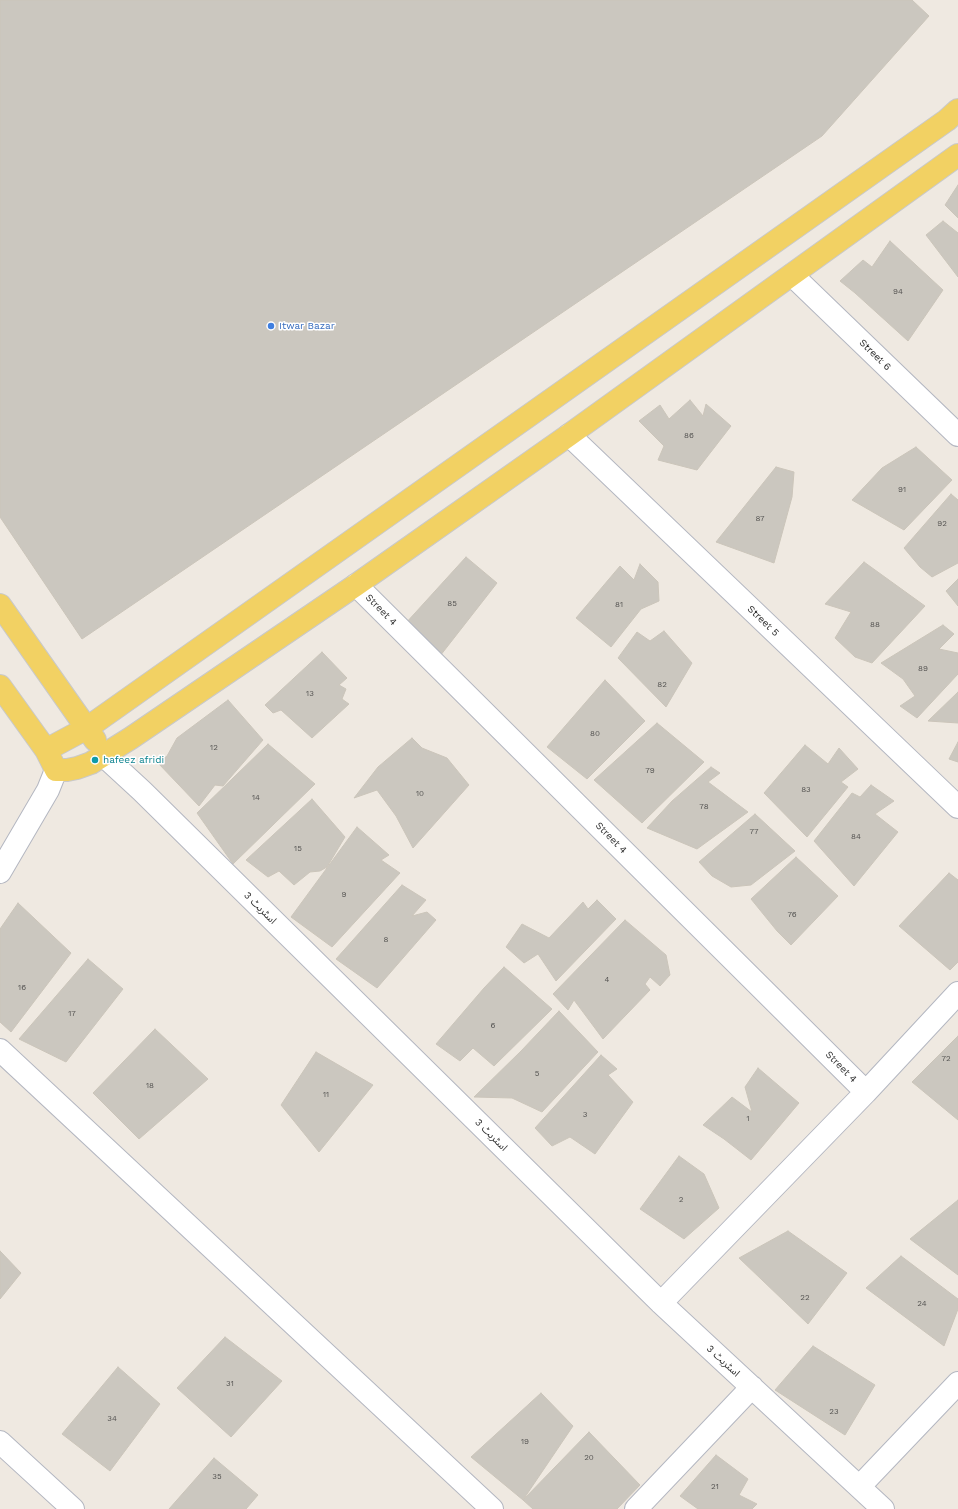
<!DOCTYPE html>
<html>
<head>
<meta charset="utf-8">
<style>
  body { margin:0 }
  canvas { display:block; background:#efe9e1 }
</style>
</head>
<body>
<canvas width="958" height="1509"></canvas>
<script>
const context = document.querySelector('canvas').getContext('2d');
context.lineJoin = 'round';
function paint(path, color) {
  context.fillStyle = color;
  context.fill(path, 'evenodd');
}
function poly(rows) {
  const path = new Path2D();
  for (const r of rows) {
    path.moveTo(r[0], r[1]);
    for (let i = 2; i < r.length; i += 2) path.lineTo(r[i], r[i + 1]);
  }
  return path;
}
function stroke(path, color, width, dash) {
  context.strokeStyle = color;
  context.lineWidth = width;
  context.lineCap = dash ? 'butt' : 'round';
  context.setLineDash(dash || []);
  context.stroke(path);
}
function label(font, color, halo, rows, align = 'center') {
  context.font = font + ' "Work Sans","Noto Sans Arabic",sans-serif';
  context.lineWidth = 3;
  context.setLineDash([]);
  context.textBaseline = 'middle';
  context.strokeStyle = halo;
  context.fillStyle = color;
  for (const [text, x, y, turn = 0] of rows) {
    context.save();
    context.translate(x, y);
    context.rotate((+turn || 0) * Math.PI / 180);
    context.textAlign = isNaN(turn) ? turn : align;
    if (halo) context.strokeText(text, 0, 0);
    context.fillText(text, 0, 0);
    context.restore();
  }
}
const building = poly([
  [0,0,912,0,929,16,822,136,82,639,0,517,0,0],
  [958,185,958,218,945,205,958,185],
  [943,221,958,233,958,277,926,235,943,221],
  [890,241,943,290,908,341,855,293,840,281,863,260,872,267,890,241],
  [690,400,703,416,706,404,731,426,697,470,658,460,664,446,639,421,660,405,669,419,690,400],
  [916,447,952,480,904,530,852,500,882,468,916,447],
  [776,467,794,472,792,497,774,563,716,542,776,467],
  [951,494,958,500,958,563,932,577,920,567,904,548,951,494],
  [466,557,497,583,440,656,405,624,466,557],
  [864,562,925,606,872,663,855,657,835,638,851,612,825,604,864,562],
  [640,564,658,582,659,601,641,609,611,647,576,618,620,566,634,580,640,564],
  [958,579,958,606,946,591,958,579],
  [943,625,954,634,939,649,958,653,958,674,917,718,900,706,915,696,903,679,881,663,943,625],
  [664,631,692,663,666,707,618,658,637,632,650,641,664,631],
  [322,652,347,678,339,685,346,689,342,699,349,704,312,738,281,710,273,713,265,705,322,652],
  [605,680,645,721,587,779,547,747,605,680],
  [958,692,958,723,928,721,958,692],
  [228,700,263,740,223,786,215,785,199,806,158,763,167,756,177,738,228,700],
  [657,723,704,762,642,823,594,780,657,723],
  [412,738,422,748,447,758,469,785,413,848,396,816,377,790,354,798,378,767,412,738],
  [958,742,958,762,949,759,958,742],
  [268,744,315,784,233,864,197,813,268,744],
  [805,745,828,764,839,748,858,769,841,782,848,787,807,837,764,793,805,745],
  [711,767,720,773,708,782,748,812,697,849,647,828,672,801,711,767],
  [871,785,894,801,875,814,898,832,854,886,814,841,852,793,860,797,871,785],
  [312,799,345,837,327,867,320,871,310,872,294,885,279,871,268,877,246,860,312,799],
  [755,814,795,851,751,885,731,887,712,876,699,862,755,814],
  [357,827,389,855,381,860,400,873,332,947,291,917,357,827],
  [796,857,838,896,791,945,777,931,751,899,796,857],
  [949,873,958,880,958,962,950,970,899,926,949,873],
  [402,885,426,900,412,916,427,912,436,920,377,988,336,959,402,885],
  [597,900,616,919,556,981,538,954,524,963,506,947,522,924,549,938,583,902,588,909,597,900],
  [18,903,71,953,11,1032,0,1022,0,929,18,903],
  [625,920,666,955,670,975,660,986,650,977,645,984,650,990,603,1039,574,1000,568,1010,553,994,625,920],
  [88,959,123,989,66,1062,19,1039,88,959],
  [504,967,552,1009,494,1066,473,1048,460,1061,436,1044,484,988,504,967],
  [559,1011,598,1052,542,1112,512,1098,474,1097,521,1051,559,1011],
  [155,1029,208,1079,139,1139,93,1093,155,1029],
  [958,1036,958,1120,912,1082,958,1036],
  [316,1052,373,1085,319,1152,281,1105,316,1052],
  [601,1055,617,1069,608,1075,633,1102,595,1154,570,1137,552,1146,535,1128,601,1055],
  [758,1068,799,1103,751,1160,724,1139,703,1125,732,1097,752,1112,745,1087,758,1068],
  [679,1156,704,1174,719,1208,684,1239,640,1209,679,1156],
  [958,1200,958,1275,910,1239,958,1200],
  [788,1231,847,1273,808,1324,739,1258,788,1231],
  [0,1251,21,1273,0,1299,0,1251],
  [901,1256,958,1299,958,1309,944,1346,866,1288,901,1256],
  [225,1337,282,1381,231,1437,177,1388,225,1337],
  [813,1346,875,1385,845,1435,775,1390,813,1346],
  [118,1367,160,1404,110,1471,62,1434,118,1367],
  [541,1393,573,1426,523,1500,471,1457,541,1393],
  [589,1432,640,1485,617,1509,533,1509,523,1500,589,1432],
  [716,1455,748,1479,739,1495,757,1504,752,1509,698,1509,680,1496,716,1455],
  [214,1458,258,1495,246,1509,169,1509,214,1458]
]);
const minor = poly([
  [792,275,958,435],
  [569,435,958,807],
  [356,585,866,1092],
  [104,756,142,791,661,1303,883,1509],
  [0,872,48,790,56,770],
  [0,1050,492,1509],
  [661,1303,866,1092,958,993],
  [0,1442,73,1509],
  [860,1486,958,1383],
  [636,1509,752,1387]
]);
const major = poly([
  [0,605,95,740],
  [0,686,46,750,56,770,67,770,77,768,91,763,131,738,356,585,569,435,958,155],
  [46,750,87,728,947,120,958,110]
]);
const markers = [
  [271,326,4,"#3f7fe0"],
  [95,760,4,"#0f9aa8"]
];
const numberNames = [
  ["94",898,292],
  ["86",689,436],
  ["91",902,490],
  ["87",760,519],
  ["92",942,524],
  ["85",452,604],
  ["81",619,605],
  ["88",875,625],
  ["89",923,669],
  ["82",662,685],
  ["13",310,694],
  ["80",595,734],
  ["12",214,748],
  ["79",650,771],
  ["83",806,790],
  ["10",420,794],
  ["14",256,798],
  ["78",704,807],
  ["77",754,832],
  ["84",856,837],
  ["15",298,849],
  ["9",344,895],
  ["76",792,915],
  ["8",386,940],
  ["4",607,980],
  ["16",22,988],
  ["17",72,1014],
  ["6",493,1026],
  ["72",946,1059],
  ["5",537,1074],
  ["18",150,1086],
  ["11",326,1095],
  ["3",585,1115],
  ["1",748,1119],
  ["2",681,1200],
  ["22",805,1298],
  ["24",922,1304],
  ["31",230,1384],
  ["23",834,1412],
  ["34",112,1419],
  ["19",525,1442],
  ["20",589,1458],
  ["35",217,1477],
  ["21",715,1487]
];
const shopNames = [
  ["Itwar Bazar",279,326]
];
const streetNames = [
  ["Street 6",875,355,44],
  ["Street 4",381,610,45],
  ["Street 5",763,621,44],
  ["Street 4",611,838,45],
  ["اسٹریٹ 3",260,908,45],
  ["Street 4",841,1067,45],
  ["اسٹریٹ 3",491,1135,45],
  ["اسٹریٹ 3",723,1361,43]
];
const cultureNames = [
  ["hafeez afridi",103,760]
];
paint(building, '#cbc7bf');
stroke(building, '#cbc5ba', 1);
stroke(minor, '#b4b7c1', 24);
stroke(major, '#c9c9c9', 24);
stroke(minor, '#fff', 22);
stroke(major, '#f2d163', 22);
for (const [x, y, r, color] of markers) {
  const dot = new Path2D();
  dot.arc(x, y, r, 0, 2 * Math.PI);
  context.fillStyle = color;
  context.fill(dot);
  stroke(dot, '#fff', 1.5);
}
label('8px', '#555452', null, numberNames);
label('10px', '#366cbe', '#fff', shopNames, 'left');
label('10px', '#2e2e2e', '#fff', streetNames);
label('10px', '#0d838f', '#fff', cultureNames, 'left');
</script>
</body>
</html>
